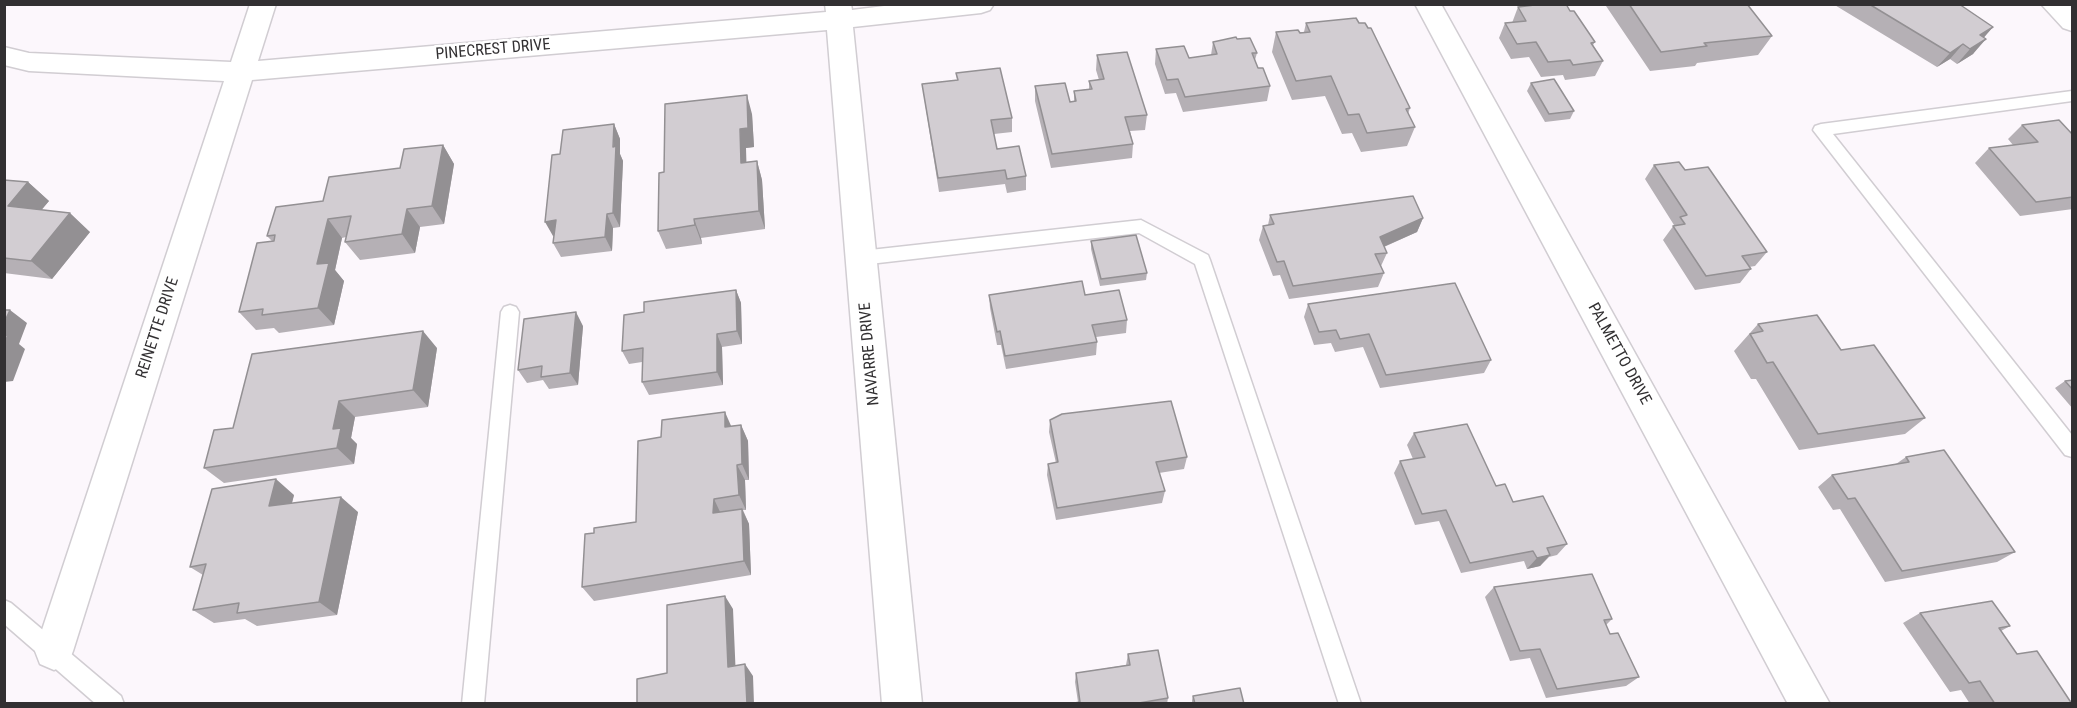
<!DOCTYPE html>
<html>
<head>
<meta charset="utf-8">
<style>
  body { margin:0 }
  #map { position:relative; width:2077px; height:708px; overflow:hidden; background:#fcf7fc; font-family:"Roboto Condensed",sans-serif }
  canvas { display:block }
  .frame { position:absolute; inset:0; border:6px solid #323032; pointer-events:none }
</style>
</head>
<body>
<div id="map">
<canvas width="2077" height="708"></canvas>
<div class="frame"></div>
</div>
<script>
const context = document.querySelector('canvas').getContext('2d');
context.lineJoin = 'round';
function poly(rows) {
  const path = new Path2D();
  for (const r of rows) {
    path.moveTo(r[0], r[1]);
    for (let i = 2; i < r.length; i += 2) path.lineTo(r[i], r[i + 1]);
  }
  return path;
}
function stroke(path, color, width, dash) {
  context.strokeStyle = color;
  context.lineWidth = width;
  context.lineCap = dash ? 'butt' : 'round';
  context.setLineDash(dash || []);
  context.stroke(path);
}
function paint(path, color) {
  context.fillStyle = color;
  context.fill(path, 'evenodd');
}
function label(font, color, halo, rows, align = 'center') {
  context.font = font + ' "Roboto Condensed",sans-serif';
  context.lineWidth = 5;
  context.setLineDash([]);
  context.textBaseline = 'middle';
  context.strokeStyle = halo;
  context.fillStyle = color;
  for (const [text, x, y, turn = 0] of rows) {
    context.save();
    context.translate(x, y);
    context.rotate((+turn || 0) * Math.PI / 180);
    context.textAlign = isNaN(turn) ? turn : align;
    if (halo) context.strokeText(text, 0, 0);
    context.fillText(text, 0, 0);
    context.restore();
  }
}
const lane = poly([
  [2072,91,2072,101,1833,134,2072,435,2072,457,2065,455,1813,130,1815,126,1821,124,2072,91],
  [1141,220,1208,255,1210,260,1361,704,1339,704,1195,264,1139,233,861,265,855,263,853,258,855,253,861,251,1141,220],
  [510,305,516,307,519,312,484,704,462,704,501,312,504,307,510,305],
  [4,600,11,603,121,696,124,704,96,704,4,624,4,600]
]);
const street = poly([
  [250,4,276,4,258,61,826,12,825,4,851,4,852,10,900,4,994,4,990,10,981,13,853,27,922,704,882,704,827,30,252,80,73,651,68,664,54,670,40,664,35,651,224,81,29,71,4,65,4,47,29,53,231,62,250,4],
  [1415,4,1441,4,1830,704,1788,704,1415,4],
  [2041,4,2070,4,2072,7,2072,31,2063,28,2041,4]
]);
const wall = poly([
  [1607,4,1747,4,1772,36,1758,55,1697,63,1695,66,1650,71,1606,6],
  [1833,4,1959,4,1993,27,1984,37,1973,54,1957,64,1950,59,1937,67],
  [1518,7,1570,11,1595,42,1593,45,1603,61,1595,76,1565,80,1563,75,1541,77,1529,57,1511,59,1499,38,1505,23,1512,23],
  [1306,23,1359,23,1410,108,1408,114,1415,127,1407,146,1361,152,1352,133,1342,134,1325,96,1292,100,1272,52,1276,32,1304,32],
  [1237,39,1257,53,1255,60,1258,68,1270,86,1267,101,1183,112,1176,93,1165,94,1155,64,1156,49,1189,58,1211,55,1213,42],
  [1097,55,1147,115,1145,130,1130,131,1133,144,1132,158,1051,168,1035,101,1035,86,1070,102,1074,102,1074,91,1089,89,1089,81,1099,80,1096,70],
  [956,73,1012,118,1012,132,994,134,997,149,1026,176,1026,190,1007,193,1005,184,939,192,922,84,957,80],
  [1531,83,1574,111,1570,119,1545,122,1527,91],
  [752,114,754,147,746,148,746,162,757,161,762,180,765,229,701,238,702,244,666,249,658,231,664,172],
  [614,124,620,139,620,154,623,161,620,227,613,228,612,251,561,257,553,243,554,235,553,236,560,154],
  [2022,125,2073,135,2073,209,2020,216,1975,163,1989,148,2013,145,2008,139],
  [443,145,454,164,444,224,420,227,415,253,360,260,345,242,346,237,342,238,335,270,344,281,334,325,279,333,274,328,256,330,239,312,272,241,267,236,323,201,400,168],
  [1654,165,1685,170,1767,252,1755,266,1749,267,1751,269,1740,283,1695,290,1663,240,1674,225,1645,179],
  [4,180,28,182,49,201,41,210,90,232,52,279,4,273],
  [1270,215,1423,218,1417,232,1384,247,1387,253,1381,266,1384,273,1378,287,1289,299,1280,275,1273,276,1259,240,1263,226,1268,225],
  [1091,241,1147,273,1146,280,1100,286,1091,249],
  [736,290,741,303,742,344,722,347,723,385,649,395,642,382,642,362,629,364,622,351,644,312],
  [989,295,1085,295,1127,320,1126,333,1096,337,1097,342,1096,355,1006,369,1001,345,997,345,990,308],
  [1308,304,1491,360,1484,373,1380,388,1363,347,1335,352,1331,343,1314,345,1304,317],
  [1758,324,1841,350,1925,418,1905,434,1799,450,1756,379,1751,379,1734,351],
  [583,326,578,385,549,389,543,380,527,383,518,370],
  [437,348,428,407,355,417,351,438,357,444,354,464,224,483,204,468,233,428],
  [2073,380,2073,409,2055,388,2065,381],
  [1050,420,1187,457,1184,469,1159,473,1165,491,1162,503,1056,520,1047,475,1048,464,1056,463,1049,432],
  [741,425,748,441,749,480,745,480,746,510,743,510,749,524,751,575,594,601,582,587,594,533,636,522,731,426],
  [1414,433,1496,486,1513,502,1567,544,1557,555,1549,557,1540,566,1527,569,1524,561,1461,573,1439,521,1415,525,1394,473,1400,461,1413,459,1407,445],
  [1906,457,2015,552,1997,562,1885,582,1840,509,1833,510,1818,487,1832,475,1896,464],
  [294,495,292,503,358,512,337,615,257,626,245,619,214,623,193,610,203,575,190,567],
  [1494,587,1612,619,1606,625,1610,634,1639,677,1626,686,1546,698,1530,658,1510,661,1485,597],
  [1920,613,2010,626,2001,631,2017,654,2072,704,1970,704,1961,690,1950,692,1903,623],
  [1128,654,1168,698,1167,704,1069,703,1078,702,1075,682,1076,673,1126,665],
  [1193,696,1244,704,1192,704,1192,700]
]);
const shadedWall = poly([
  [1993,27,1980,42,1980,35],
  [1986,39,1973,54,1957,64,1970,49],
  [1963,44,1950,59,1937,67,1950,53],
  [747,95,752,114,754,147,746,148,747,182,741,163,740,129],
  [614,124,620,139,620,154,623,161,620,227,613,213],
  [443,145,454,164,444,224,432,206],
  [757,161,762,180,765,229,759,211],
  [28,182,49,201,29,225,8,206],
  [407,209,420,227,415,253,402,234],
  [70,213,90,232,52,279,31,261],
  [607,214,613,228,612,251,605,237],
  [1423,218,1417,232,1374,251,1380,237],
  [328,219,342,238,335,270,344,281,334,325,318,308,317,264],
  [694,219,701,238,702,244,695,225],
  [556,220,563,234,553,236,545,222],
  [736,290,741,303,742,344,737,331],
  [10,310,27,323,19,344,25,349,13,381,4,382,4,323],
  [576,312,583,326,578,385,570,373],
  [423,331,437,348,428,407,413,390],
  [717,334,722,347,723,385,717,372],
  [339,401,355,417,351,438,357,444,354,464,337,448,333,429],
  [725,412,732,428,725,427],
  [741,425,748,441,749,480,742,464],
  [737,465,745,480,746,510,739,495],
  [276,479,294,495,287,521,269,506],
  [341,497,358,512,337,615,319,602],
  [714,499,721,514,713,513],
  [742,509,749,524,751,575,744,561],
  [1550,555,1540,566,1527,569,1537,558],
  [725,596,733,609,736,679,728,667],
  [745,664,753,676,754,704,747,704]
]);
const building = poly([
  [1543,4,1566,4,1570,11,1574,11,1595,42,1591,43,1603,61,1573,65,1570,60,1548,62,1536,42,1517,44,1505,23,1526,21,1518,7,1543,4],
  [1629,4,1747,4,1772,36,1704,43,1707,46,1661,52,1629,4],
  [1869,4,1959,4,1993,27,1980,35,1986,39,1970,49,1963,44,1950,53,1869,4],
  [1356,18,1359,23,1365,23,1368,28,1371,28,1410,108,1406,109,1415,127,1367,133,1359,114,1348,115,1331,76,1296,81,1276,32,1298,30,1300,33,1310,32,1306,23,1356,18],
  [1236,37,1237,39,1250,38,1257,53,1252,53,1258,68,1263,68,1270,86,1185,97,1178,79,1167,80,1156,49,1184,46,1189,58,1217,54,1213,42,1236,37],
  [1127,52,1147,115,1125,117,1133,144,1052,154,1035,86,1065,83,1070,102,1076,101,1074,91,1092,89,1089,81,1104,79,1097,55,1127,52],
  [1000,68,1012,118,991,120,997,149,1019,146,1026,176,1007,179,1005,170,938,178,922,84,958,80,956,73,1000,68],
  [1554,79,1574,111,1549,114,1531,83,1554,79],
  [747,95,748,128,740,129,741,163,757,161,759,211,694,219,695,225,658,231,659,173,664,172,665,104,747,95],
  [2059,120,2073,135,2073,197,2036,202,1989,148,2038,142,2022,125,2059,120],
  [614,124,613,147,616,146,613,213,607,214,605,237,553,243,556,220,545,222,552,155,560,154,563,130,614,124],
  [443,145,432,206,407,209,402,234,345,242,351,216,328,219,317,264,329,263,318,308,262,315,263,309,239,312,257,243,274,241,275,235,267,236,276,207,323,201,329,177,400,168,404,149,443,145],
  [1679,162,1685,170,1708,167,1767,252,1742,256,1751,269,1706,276,1673,226,1685,224,1680,217,1687,215,1654,165,1679,162],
  [4,180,28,182,8,206,70,213,31,261,4,258,4,180],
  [1413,196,1423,218,1380,237,1387,253,1375,254,1384,273,1293,286,1284,261,1277,262,1263,226,1274,224,1270,215,1413,196],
  [1136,235,1147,273,1101,279,1091,241,1136,235],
  [1082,281,1085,295,1119,290,1127,320,1092,325,1097,342,1005,356,1000,331,997,332,989,295,1082,281],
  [1455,283,1491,360,1386,375,1369,334,1340,339,1336,330,1319,332,1308,304,1455,283],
  [736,290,737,331,717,334,717,372,642,382,643,348,622,351,624,315,644,312,644,302,736,290],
  [4,310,10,310,4,323,4,310],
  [576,312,570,373,541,377,542,366,518,370,524,319,576,312],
  [1817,315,1841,350,1874,345,1925,418,1818,434,1773,362,1767,363,1750,334,1763,331,1758,324,1817,315],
  [423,331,413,390,339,401,333,429,341,428,337,448,204,468,214,430,233,428,252,354,423,331],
  [8,335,4,344,4,336,8,335],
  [2073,380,2073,390,2065,381,2073,380],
  [1171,401,1187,457,1156,462,1165,491,1057,508,1048,464,1058,462,1050,420,1062,414,1171,401],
  [725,412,725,427,741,425,742,464,737,465,739,495,714,499,713,513,742,509,744,561,582,587,585,534,594,533,594,528,636,522,638,441,661,437,662,420,725,412],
  [1467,424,1496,486,1505,484,1513,502,1543,496,1567,544,1547,548,1550,555,1537,558,1533,551,1470,563,1446,510,1422,514,1400,461,1425,457,1414,433,1467,424],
  [1944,450,2015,552,1902,571,1855,498,1848,499,1832,475,1909,462,1906,457,1944,450],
  [276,479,269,506,341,497,319,602,237,613,239,603,193,610,206,564,190,567,212,489,276,479],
  [1592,574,1612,619,1604,620,1610,634,1618,633,1639,677,1557,689,1540,649,1520,651,1494,587,1592,574],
  [725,596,728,667,745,664,747,704,637,704,637,679,667,673,667,605,725,596],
  [1992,601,2010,626,1999,628,2017,654,2037,651,2072,704,1995,704,1980,681,1969,683,1920,613,1992,601],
  [1158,650,1168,698,1139,703,1139,704,1069,704,1080,702,1076,673,1130,665,1128,654,1158,650],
  [1240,688,1244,704,1195,704,1193,696,1240,688]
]);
const streetNames = [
  ["PINECREST DRIVE",493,50,-5],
  ["REINETTE DRIVE",158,328,-72],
  ["NAVARRE DRIVE",870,354,-95],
  ["PALMETTO DRIVE",1619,354,61]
];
stroke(lane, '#d1cdd2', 3);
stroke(street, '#d1cdd2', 3);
paint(lane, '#fff');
paint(street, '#fff');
paint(wall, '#b5b0b5');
paint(shadedWall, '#939093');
paint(building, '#d2cdd2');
stroke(building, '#939093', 1.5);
label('16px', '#323032', '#fff', streetNames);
</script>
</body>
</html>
